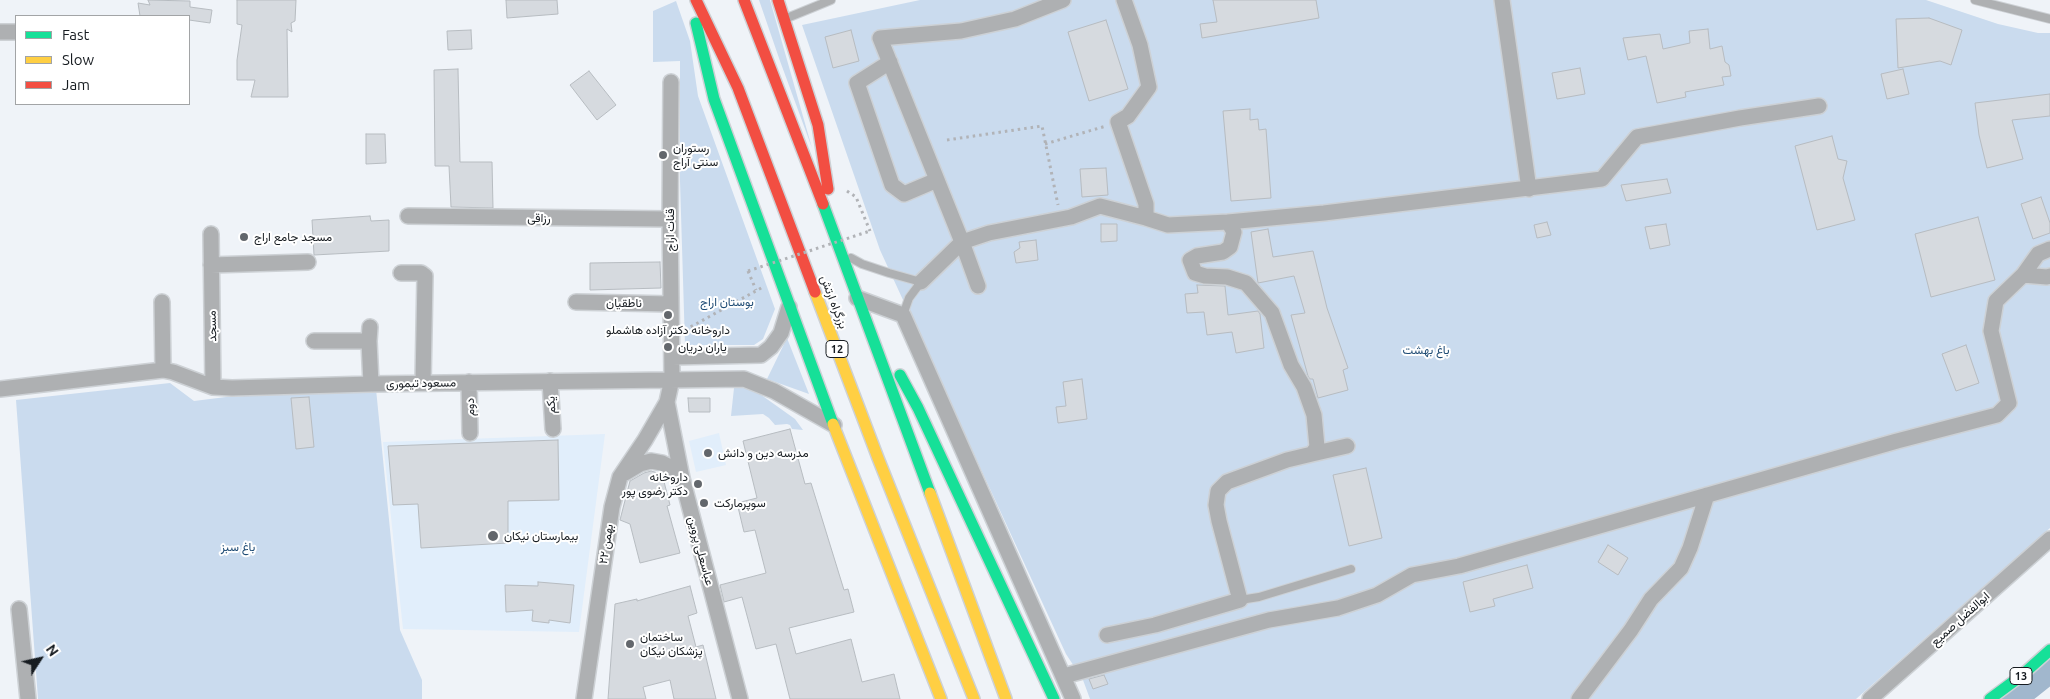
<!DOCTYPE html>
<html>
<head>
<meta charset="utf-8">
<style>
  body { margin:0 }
  #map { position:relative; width:2050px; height:699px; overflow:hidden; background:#eff3f8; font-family:Ubuntu,sans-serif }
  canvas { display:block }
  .legend { position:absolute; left:15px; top:15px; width:175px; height:90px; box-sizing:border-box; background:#fff; border:1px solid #a2a4a6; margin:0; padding:6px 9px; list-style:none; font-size:15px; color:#171c21 }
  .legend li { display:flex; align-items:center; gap:10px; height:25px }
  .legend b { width:25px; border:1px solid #a2a4a6 }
  .north { position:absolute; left:15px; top:634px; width:50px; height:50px; -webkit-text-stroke:4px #fff; paint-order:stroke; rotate:55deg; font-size:14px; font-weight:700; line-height:20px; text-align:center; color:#171c21 }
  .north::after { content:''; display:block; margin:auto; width:18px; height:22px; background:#171c21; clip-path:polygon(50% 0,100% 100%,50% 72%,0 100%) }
</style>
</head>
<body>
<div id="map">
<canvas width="2050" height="699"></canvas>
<ul class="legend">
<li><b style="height:6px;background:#16e098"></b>Fast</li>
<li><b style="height:6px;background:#ffcf43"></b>Slow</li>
<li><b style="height:6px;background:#f24e42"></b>Jam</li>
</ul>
<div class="north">N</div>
</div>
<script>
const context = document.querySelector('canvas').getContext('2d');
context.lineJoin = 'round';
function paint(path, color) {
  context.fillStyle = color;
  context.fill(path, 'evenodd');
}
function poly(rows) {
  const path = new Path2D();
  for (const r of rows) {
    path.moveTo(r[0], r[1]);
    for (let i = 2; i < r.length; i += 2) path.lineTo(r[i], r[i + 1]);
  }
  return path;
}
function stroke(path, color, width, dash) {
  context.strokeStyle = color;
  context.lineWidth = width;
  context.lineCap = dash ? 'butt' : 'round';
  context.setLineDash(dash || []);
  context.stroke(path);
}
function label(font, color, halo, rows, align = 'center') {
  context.font = font + ' Ubuntu,Vazirmatn,sans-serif';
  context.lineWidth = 4;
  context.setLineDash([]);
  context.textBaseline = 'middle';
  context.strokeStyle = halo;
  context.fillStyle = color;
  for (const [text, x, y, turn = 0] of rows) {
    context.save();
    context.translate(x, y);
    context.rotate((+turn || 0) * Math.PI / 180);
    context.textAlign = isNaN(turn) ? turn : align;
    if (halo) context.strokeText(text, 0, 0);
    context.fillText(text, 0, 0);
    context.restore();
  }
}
const built = poly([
  [719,433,726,465,696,472,689,441],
  [605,434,579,632,403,629,383,442]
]);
const green = poly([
  [759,0,770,0,812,148,780,61],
  [920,0,1926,0,1998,24,2038,33,2050,33,2050,528,1856,699,1090,699,1083,680,1066,654,880,250,802,25],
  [676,1,690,41,698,96,775,309,763,339,754,345,685,345,680,181,680,61,653,62,653,11],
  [787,338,809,394,767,379],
  [170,383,194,401,226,397,376,389,400,630,422,680,422,699,38,699,16,400],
  [750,387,795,419,803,430,792,429,790,425,787,424,775,425,769,418,763,414,731,416,734,388]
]);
const river = poly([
  [2011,699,2050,668]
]);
const building = poly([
  [148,0,190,1,190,7,212,10,210,23,189,20,189,16,140,16,138,3,150,5,148,0],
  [237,0,296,0,295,21,291,23,292,32,287,29,288,97,251,97,255,80,237,80,237,60,242,25,237,24,237,0],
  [506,0,557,0,558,14,507,18,506,0],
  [1213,0,1316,0,1319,18,1202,38,1200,24,1217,22,1213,0],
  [1929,18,1962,30,1951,65,1940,61,1898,68,1896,19,1929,18],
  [1106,20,1128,89,1089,101,1068,32,1106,20],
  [1708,29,1710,49,1722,46,1725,62,1729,65,1731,76,1722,77,1724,85,1685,92,1686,97,1657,103,1646,56,1628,60,1623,38,1660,34,1663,49,1690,43,1689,31,1708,29],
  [471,30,472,49,448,50,447,31,471,30],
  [851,30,859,61,833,68,825,37,851,30],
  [1580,68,1585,94,1557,99,1552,73,1580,68],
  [458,69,460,162,492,162,493,208,451,207,449,166,435,166,434,70,458,69],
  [1903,69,1909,94,1887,99,1881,74,1903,69],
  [589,71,616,105,597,120,570,85,589,71],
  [2050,94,2050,116,2012,120,2023,159,1987,168,1979,135,1975,103,2050,94],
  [1250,109,1250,120,1258,119,1259,130,1266,129,1271,198,1231,201,1223,111,1250,109],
  [366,134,385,134,386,163,366,164,366,134],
  [1832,136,1838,159,1847,161,1843,178,1855,220,1817,230,1795,146,1832,136],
  [1106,168,1108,195,1082,197,1080,169,1106,168],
  [1667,179,1671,193,1626,201,1621,185,1667,179],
  [2041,197,2050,223,2050,233,2033,239,2021,204,2041,197],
  [370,216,371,221,389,220,389,251,314,255,312,220,370,216],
  [1978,217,1995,280,1931,297,1915,234,1978,217],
  [1547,222,1551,235,1537,238,1534,225,1547,222],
  [1101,224,1117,224,1117,241,1101,242,1101,224],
  [1666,224,1670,245,1650,249,1645,227,1666,224],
  [1268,229,1273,257,1313,251,1327,308,1348,368,1343,370,1348,390,1318,398,1313,379,1310,379,1308,376,1291,315,1305,313,1294,276,1258,283,1251,232,1268,229],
  [1036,240,1038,260,1016,263,1014,252,1020,248,1019,242,1036,240],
  [660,262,661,288,590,290,590,263,660,262],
  [1197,285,1225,286,1228,315,1258,311,1260,314,1264,348,1236,353,1232,332,1207,335,1204,312,1187,313,1185,294,1198,293,1197,285],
  [1966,345,1979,383,1956,391,1942,354,1966,345],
  [1082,379,1087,419,1058,423,1056,407,1066,406,1063,382,1082,379],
  [309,397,314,447,296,449,291,398,309,397],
  [688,398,710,398,710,412,689,412,688,398],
  [790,429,805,484,811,483,844,590,848,589,854,612,789,628,796,654,851,639,862,682,894,674,900,699,790,699,776,644,756,649,742,597,724,602,720,585,766,573,755,530,744,532,737,503,757,498,743,441,790,429],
  [558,440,559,500,508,501,508,543,421,548,418,504,393,505,388,446,558,440],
  [1366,468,1382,538,1349,546,1333,475,1366,468],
  [651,471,662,474,670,505,667,506,680,553,640,563,630,524,620,520,630,481,644,473,651,471],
  [1608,545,1628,558,1618,575,1598,562,1608,545],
  [1527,565,1533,588,1493,599,1495,606,1470,612,1463,582,1527,565],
  [538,582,574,585,570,623,549,620,549,623,532,621,533,610,506,612,505,585,538,586,538,582],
  [690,586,697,613,688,616,696,647,703,645,716,699,674,699,670,680,643,687,646,699,608,699,615,604,637,599,637,601,690,586],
  [1104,675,1108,684,1093,689,1089,679,1104,675]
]);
const path = poly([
  [947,140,1042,126,1058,205],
  [1045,144,1106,126],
  [847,191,856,197,870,231],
  [748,271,756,290],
  [685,330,763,287]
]);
const lane = poly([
  [1975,0,2050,19],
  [787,18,831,0],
  [851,258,862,264,889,273,921,282,909,298,903,315],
  [1240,600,1259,597,1351,569]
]);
const street = poly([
  [1502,0,1529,189],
  [0,32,16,32],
  [890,62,857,83,892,185,904,194,937,180],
  [408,216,670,219],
  [1228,222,1324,213,1602,179,1637,137,1740,118,1819,106],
  [211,234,213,387],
  [211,265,308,262],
  [401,273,421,273,425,276,423,383],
  [2023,275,2047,277,2050,276],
  [921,282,962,242,880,38,961,31,1015,19,1063,0],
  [978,286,962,242,989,233,1071,217,1100,206,1146,218],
  [857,298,903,315,1073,699],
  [162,302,163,370],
  [576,302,671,304],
  [370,327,369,341,371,384],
  [314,341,369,341],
  [672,357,761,355,771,347,781,333,789,307],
  [550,381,553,429],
  [469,382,470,433],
  [0,389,163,370,173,372,213,387,232,388,371,384,744,379,774,391,834,425],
  [667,402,682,478,740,699],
  [1312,454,1347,446],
  [625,473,640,464,651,461,662,463,672,468,682,478],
  [19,609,28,699],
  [1107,635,1155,625,1240,600,1219,521,1216,505,1218,491,1227,482,1287,460,1312,454,1317,447,1314,415,1304,387,1291,365,1272,313,1246,283,1227,277,1205,276,1195,273,1190,260,1197,256,1223,252,1230,247,1234,232,1228,222,1168,225,1146,218,1146,204,1118,122,1128,116,1149,87,1140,45,1124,0],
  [1064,676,1269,620,1338,608,1377,595,1412,575,1459,566,1897,441,1997,415,2009,403,1991,331,1996,301,2023,275,2038,254,2050,249],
  [584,699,612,507,620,477,645,440,667,402,672,379,670,219,671,82],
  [1579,699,1631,630,1651,599,1681,568,1690,548,1707,495],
  [1870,699,2050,539]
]);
const fast = poly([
  [696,23,714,99,833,424],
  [823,204,930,493],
  [900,375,918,408,1054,699],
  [1990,699,2021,676,2050,650]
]);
const slow = poly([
  [815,292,878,458,974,699],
  [833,424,941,699],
  [930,493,1006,699]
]);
const jam = poly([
  [696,0,738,88,815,292],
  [744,0,823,204],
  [778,0,818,125,828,189]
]);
const pathBridge = poly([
  [748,271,870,231]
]);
const markers = [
  [663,155,5,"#63676c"],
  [244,237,5,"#63676c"],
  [668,315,5,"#63676c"],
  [668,347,5,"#63676c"],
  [708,453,5,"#63676c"],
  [698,484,5,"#63676c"],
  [704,503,5,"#63676c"],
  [493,536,6,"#63676c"],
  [630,644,5,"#63676c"]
];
const shields = [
  [837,349,22],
  [2021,676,22]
];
const shieldNames = [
  ["12",837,349],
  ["13",2021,676]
];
const poiNames = [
  ["رستوران",673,148],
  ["سنتی آراج",673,162],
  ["مسجد جامع اراج",254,237],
  ["داروخانه دکتر آزاده هاشملو",668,330,"center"],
  ["یاران دریان",678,347],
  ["مدرسه دین و دانش",718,453],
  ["داروخانه",688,477,"right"],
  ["دکتر رضوی پور",688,491,"right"],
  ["سوپرمارکت",714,503],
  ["بیمارستان نیکان",504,536],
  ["ساختمان",640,637],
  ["پزشکان نیکان",640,651]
];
const streetNames = [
  ["رزاقی",539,218,1],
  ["قنات اراج",670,230,-90],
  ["بزرگراه ارتش",834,302,69],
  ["ناطقیان",624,303],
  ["مسجد",212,326,-91],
  ["مسعود تیموری",421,383,-1],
  ["یکم",551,405,-94],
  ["دوم",470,407,-91],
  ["۲۲ بهمن",606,544,-81],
  ["عباسعلی پروین",701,551,75],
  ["ابوالفضل صمیع",1960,619,-42]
];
const parkNames = [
  ["بوستان اراج",727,302],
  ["باغ بهشت",1426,350],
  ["باغ سبز",238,547]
];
paint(built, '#e1eefb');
paint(green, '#cadbee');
stroke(river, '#a1b7cd', 29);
paint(building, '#d6dadf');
stroke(building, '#b7bcc1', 1);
stroke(lane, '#cdd1d5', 10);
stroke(street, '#cdd1d5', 18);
stroke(fast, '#cdd1d5', 14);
stroke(slow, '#cdd1d5', 14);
stroke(jam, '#cdd1d5', 14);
stroke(path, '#b1b3b7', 3, [2.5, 4]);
stroke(lane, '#aeb0b2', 8);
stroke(street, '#aeb0b2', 15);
stroke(fast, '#16e098', 11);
stroke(slow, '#ffcf43', 11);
stroke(jam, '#f24e42', 11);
stroke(pathBridge, '#b1b3b7', 3, [2.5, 4]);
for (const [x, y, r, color] of markers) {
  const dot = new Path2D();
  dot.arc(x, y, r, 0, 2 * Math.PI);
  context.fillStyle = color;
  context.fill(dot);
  stroke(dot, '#fff', 2);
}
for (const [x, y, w] of shields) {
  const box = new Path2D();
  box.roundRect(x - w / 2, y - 8.5, w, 17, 4);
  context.fillStyle = '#fff';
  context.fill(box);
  stroke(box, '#171c21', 1);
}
label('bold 11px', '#171c21', null, shieldNames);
label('12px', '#171c21', '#fff', poiNames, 'left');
label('12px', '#171c21', '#fff', streetNames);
label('12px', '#1e4b74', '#fff', parkNames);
</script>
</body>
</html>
